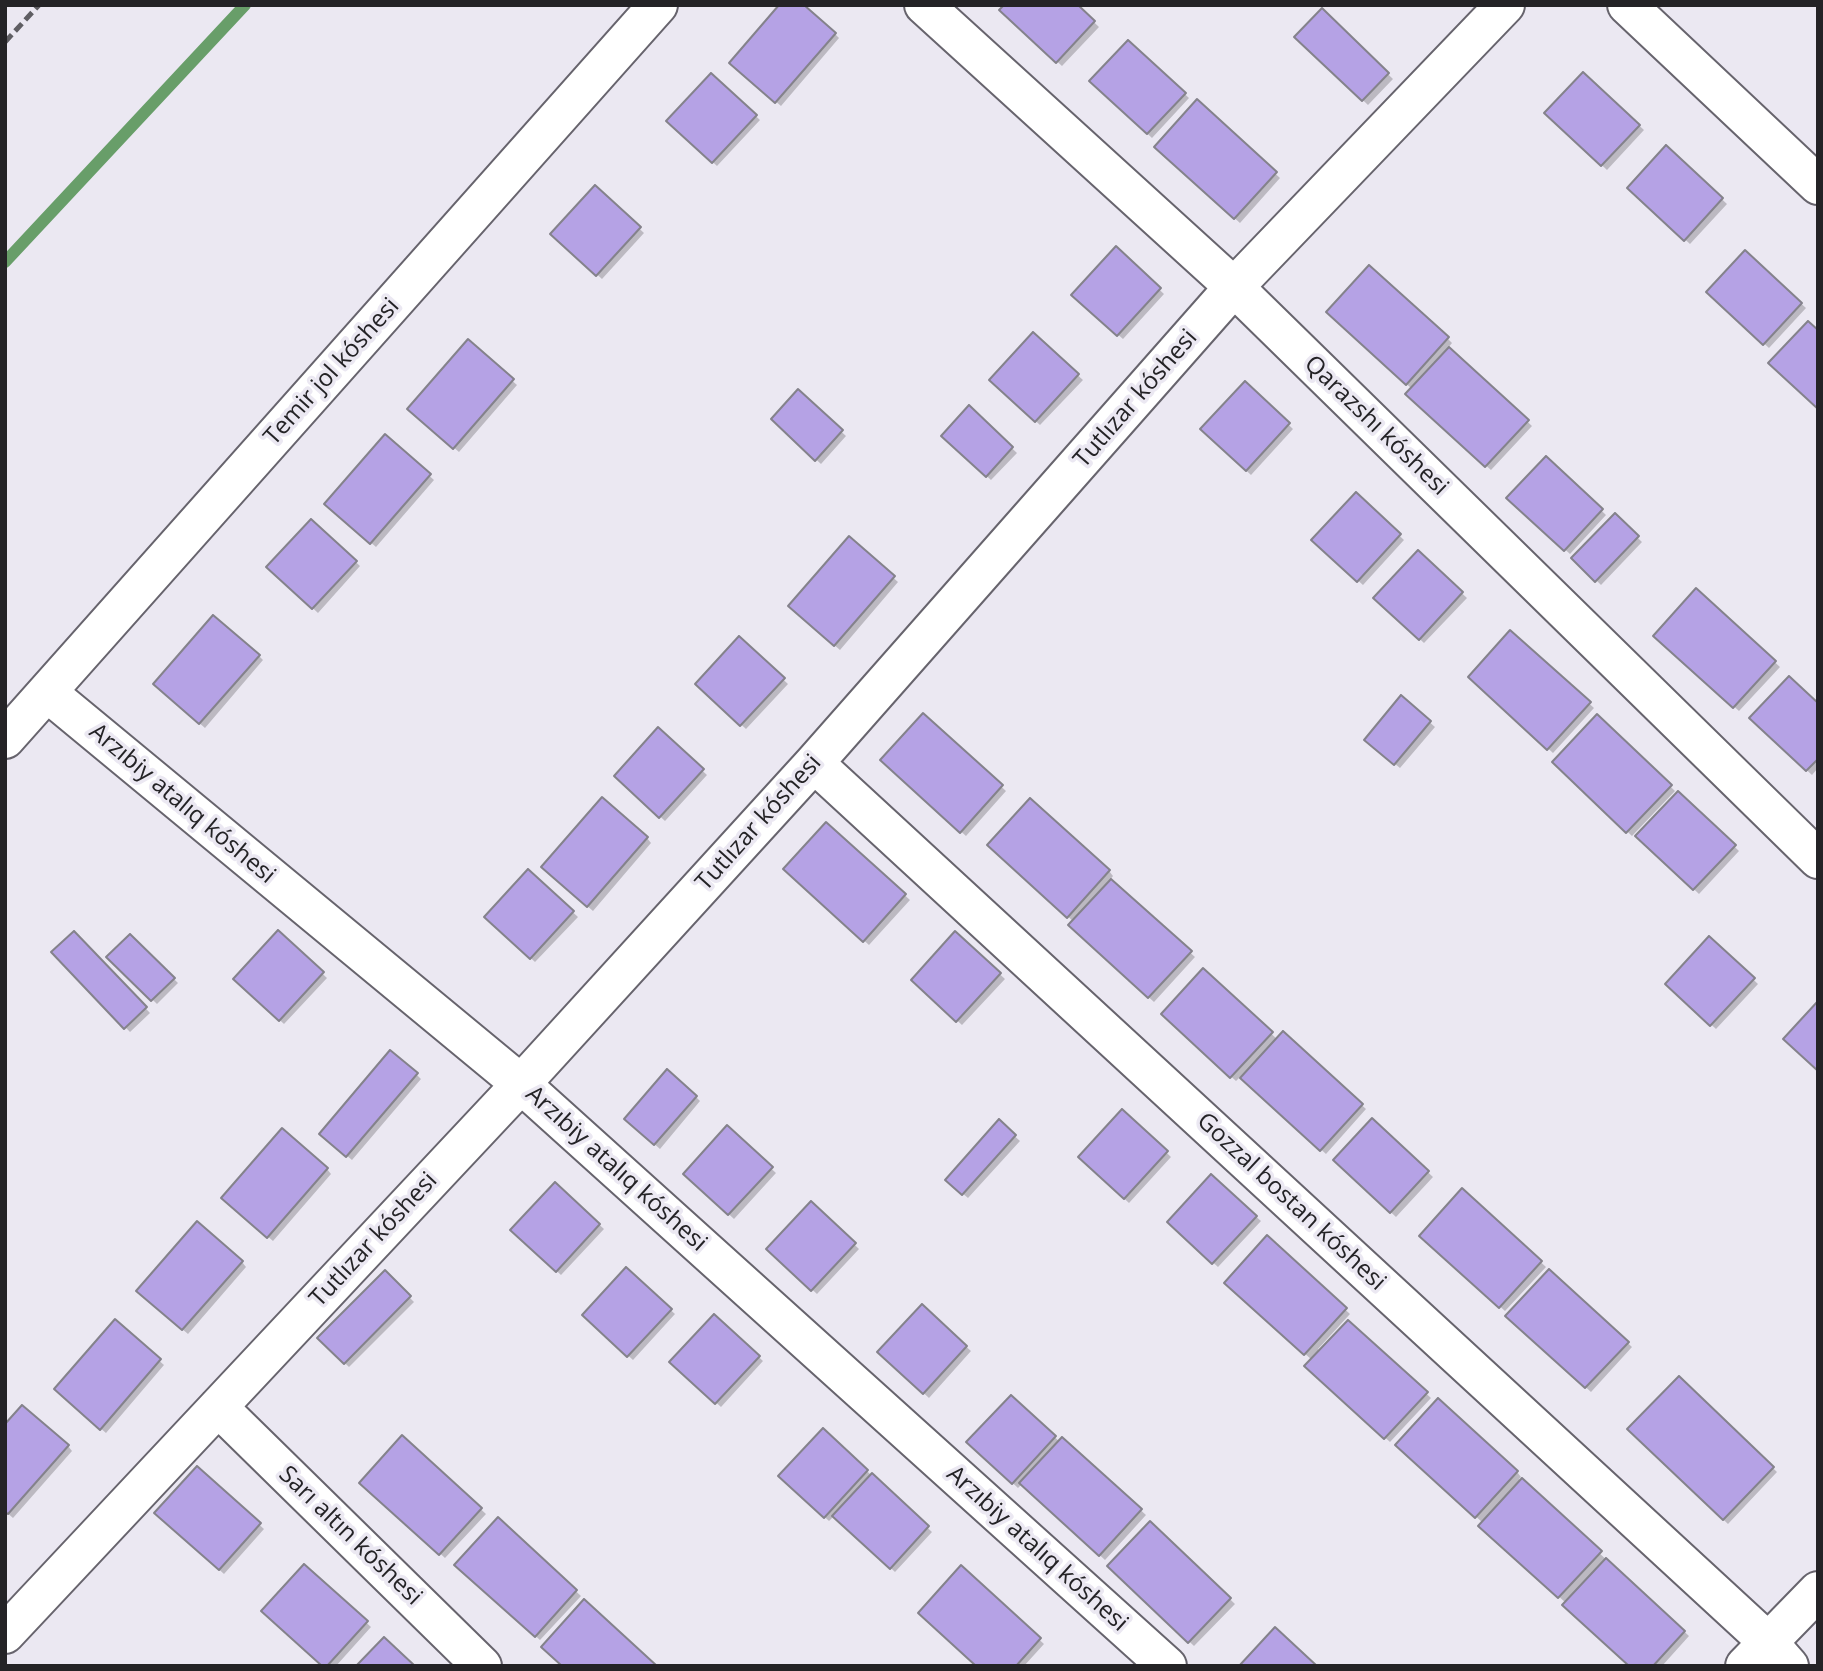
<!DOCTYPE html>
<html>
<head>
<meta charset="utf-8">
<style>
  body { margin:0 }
  #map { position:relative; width:1823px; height:1671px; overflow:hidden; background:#ebe8f2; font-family:"Open Sans",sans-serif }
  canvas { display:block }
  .frame { position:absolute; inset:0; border:7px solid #242326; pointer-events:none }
</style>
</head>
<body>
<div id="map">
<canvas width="1823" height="1671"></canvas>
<div class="frame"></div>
</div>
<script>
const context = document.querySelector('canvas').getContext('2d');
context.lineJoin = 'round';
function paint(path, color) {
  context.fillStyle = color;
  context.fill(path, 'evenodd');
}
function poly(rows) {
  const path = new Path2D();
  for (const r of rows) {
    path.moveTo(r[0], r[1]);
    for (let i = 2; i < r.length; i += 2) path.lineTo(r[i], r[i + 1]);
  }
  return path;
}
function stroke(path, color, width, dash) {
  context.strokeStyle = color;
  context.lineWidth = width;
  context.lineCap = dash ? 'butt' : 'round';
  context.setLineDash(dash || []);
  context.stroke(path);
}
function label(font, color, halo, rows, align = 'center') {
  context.font = font + ' "Open Sans",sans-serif';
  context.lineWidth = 7;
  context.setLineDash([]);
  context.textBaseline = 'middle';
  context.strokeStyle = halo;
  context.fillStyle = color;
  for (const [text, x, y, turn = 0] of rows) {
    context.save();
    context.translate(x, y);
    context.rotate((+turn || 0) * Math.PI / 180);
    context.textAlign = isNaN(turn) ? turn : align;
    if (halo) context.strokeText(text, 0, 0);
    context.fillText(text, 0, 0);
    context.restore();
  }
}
const shadow = poly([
  [1076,5,1099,27,1062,66,1001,10],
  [1322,11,1393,79,1368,105,1297,37],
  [835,34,839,38,781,106,736,67],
  [1129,42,1189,98,1152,138,1092,81],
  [1583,74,1644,130,1607,170,1547,113],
  [711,75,760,120,717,166,669,121],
  [1197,102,1280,178,1240,223,1156,147],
  [1667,148,1727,204,1690,244,1629,188],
  [595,187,644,233,602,279,553,234],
  [1116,249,1164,294,1123,339,1073,295],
  [1745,253,1806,308,1769,348,1708,292],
  [1369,268,1448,339,1452,343,1448,348,1532,426,1491,470,1412,399,1412,389,1328,312],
  [1033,335,1083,380,1040,425,992,380],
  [468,342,517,385,459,452,414,413],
  [1245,383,1293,429,1251,475,1202,429],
  [798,392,846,436,821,464,773,419],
  [969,408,1017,453,991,480,944,436],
  [385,436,434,480,376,547,331,508],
  [1546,458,1606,515,1570,554,1509,498],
  [1356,495,1404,540,1363,585,1313,540],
  [1615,516,1642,542,1601,585,1574,558],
  [311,521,360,566,318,613,269,567],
  [849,539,898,582,840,650,795,611],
  [1418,553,1467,598,1424,643,1376,598],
  [1697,590,1780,667,1739,711,1656,635],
  [1511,632,1594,708,1553,753,1470,677],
  [739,639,788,684,746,729,697,684],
  [259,656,263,660,205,728,160,689],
  [1401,697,1435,727,1400,768,1371,744],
  [1818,705,1818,768,1812,775,1751,718],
  [923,715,1006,791,966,836,882,760],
  [1597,716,1675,791,1632,836,1554,761],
  [658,730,707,775,665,821,616,776],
  [1678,793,1739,851,1699,894,1638,836],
  [826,824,910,900,869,945,785,869],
  [647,838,651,843,593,911,548,872],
  [989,845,1109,871,1113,876,1110,880,1195,957,1154,1002,1075,930,1074,922],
  [528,871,578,917,535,962,487,917],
  [278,932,327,978,284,1024,236,979],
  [74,933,150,1013,130,1032,53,952],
  [956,934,1005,979,962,1025,913,980],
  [130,936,178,983,157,1004,109,957],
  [1709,938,1758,984,1716,1029,1667,984],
  [1203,970,1278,1040,1283,1034,1366,1109,1326,1154,1241,1076,1236,1081,1163,1014],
  [416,1074,421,1079,352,1160,326,1138],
  [696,1097,700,1101,660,1149,631,1123],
  [1123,1111,1171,1157,1129,1203,1080,1157],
  [1372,1120,1433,1177,1396,1217,1335,1160],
  [999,1122,1020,1141,968,1198,947,1180],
  [727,1128,776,1173,734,1219,685,1173],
  [327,1169,331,1174,273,1241,228,1202],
  [1211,1177,1261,1221,1218,1267,1169,1222],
  [555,1184,604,1229,561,1275,513,1230],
  [1462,1190,1546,1267,1505,1311,1422,1236],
  [811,1203,859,1249,817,1294,768,1249],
  [1267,1238,1350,1314,1318,1349,1320,1352,1348,1322,1431,1398,1390,1442,1307,1366,1312,1360,1226,1283],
  [242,1262,246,1267,188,1334,143,1296],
  [626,1270,675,1314,633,1360,584,1315],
  [1549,1271,1632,1347,1591,1392,1508,1316],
  [385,1273,414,1302,349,1367,319,1338],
  [922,1307,971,1351,929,1398,880,1352],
  [714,1316,763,1361,721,1407,672,1362],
  [115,1322,164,1365,106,1433,61,1394],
  [1679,1378,1777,1472,1728,1524,1629,1429],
  [1011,1397,1060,1442,1062,1439,1146,1515,1105,1560,1022,1484,1018,1488,969,1442],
  [823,1430,932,1532,895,1572,835,1515,829,1521,781,1476],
  [402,1437,486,1514,445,1558,362,1482],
  [1398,1445,1517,1472,1521,1477,1519,1479,1689,1636,1662,1666,1631,1666,1566,1603,1485,1530,1483,1523],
  [68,1446,72,1451,13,1518,5,1511],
  [197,1468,264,1529,224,1574,157,1513],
  [498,1519,581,1596,540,1640,457,1565],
  [1150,1523,1235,1604,1194,1646,1109,1566],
  [304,1566,371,1627,336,1666,324,1666],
  [961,1568,1044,1644,1024,1666,978,1666]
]);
const stream = poly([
  [5,262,245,5]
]);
const building = poly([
  [779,5,804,5,836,33,775,103,729,63,779,5],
  [1004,5,1078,5,1095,21,1056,63,999,10,1004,5],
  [1322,8,1389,73,1362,101,1294,37,1322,8],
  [1128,40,1186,93,1147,134,1089,81,1128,40],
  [1583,72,1640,125,1601,166,1544,113,1583,72],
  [711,73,757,115,712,163,666,121,711,73],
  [1197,99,1277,172,1234,219,1154,147,1197,99],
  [1666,145,1723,198,1684,241,1627,188,1666,145],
  [595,185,641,227,596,276,550,234,595,185],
  [1116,246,1161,288,1117,336,1071,295,1116,246],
  [1745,250,1802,303,1763,345,1706,292,1745,250],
  [1369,265,1449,337,1406,385,1326,312,1369,265],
  [1808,321,1818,330,1818,409,1768,363,1808,321],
  [1033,332,1079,374,1035,422,989,380,1033,332],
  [468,339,514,379,453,449,407,409,468,339],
  [1449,347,1529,420,1485,467,1405,394,1449,347],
  [1245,381,1290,423,1246,471,1200,429,1245,381],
  [798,389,843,430,815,461,771,419,798,389],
  [969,405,1013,447,986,477,941,436,969,405],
  [385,434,431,474,370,544,324,504,385,434],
  [1546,456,1603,509,1564,551,1506,498,1546,456],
  [1356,492,1401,534,1357,582,1311,540,1356,492],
  [1615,513,1639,536,1595,582,1571,558,1615,513],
  [311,519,357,561,312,609,266,567,311,519],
  [849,536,895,576,834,646,788,606,849,536],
  [1418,550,1463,592,1419,640,1373,598,1418,550],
  [1696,588,1776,661,1733,708,1653,636,1696,588],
  [213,615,260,655,199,724,153,684,213,615],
  [1510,630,1591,702,1547,750,1468,677,1510,630],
  [739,636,785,678,740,726,695,684,739,636],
  [1789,676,1818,703,1818,759,1806,771,1749,718,1789,676],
  [1401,695,1431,721,1394,765,1364,740,1401,695],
  [923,713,1003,785,960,833,880,760,923,713],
  [1597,714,1672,785,1626,833,1552,762,1597,714],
  [658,727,704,769,659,818,614,776,658,727],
  [1678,791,1736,845,1693,890,1635,836,1678,791],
  [602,797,648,837,587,907,541,867,602,797],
  [1030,798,1110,870,1067,918,987,845,1030,798],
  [826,822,906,894,863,942,783,869,826,822],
  [528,869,574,911,530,959,484,917,528,869],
  [1111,879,1192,951,1148,998,1068,925,1111,879],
  [278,930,324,972,279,1021,233,979,278,930],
  [74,931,147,1007,124,1029,51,952,74,931],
  [955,931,1001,973,956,1022,911,980,955,931],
  [130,934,175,978,151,1001,106,957,130,934],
  [1709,936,1755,978,1710,1026,1665,984,1709,936],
  [1203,968,1273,1032,1230,1078,1161,1014,1203,968],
  [1818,1001,1818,1071,1783,1039,1818,1001],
  [1283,1031,1363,1104,1320,1151,1240,1078,1283,1031],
  [390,1050,418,1073,346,1157,319,1134,390,1050],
  [667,1069,697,1096,654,1145,624,1119,667,1069],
  [1122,1109,1168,1151,1124,1199,1078,1157,1122,1109],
  [1372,1118,1429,1171,1390,1213,1333,1160,1372,1118],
  [999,1119,1016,1135,962,1195,945,1180,999,1119],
  [727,1125,773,1167,728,1215,683,1174,727,1125],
  [282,1128,328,1168,267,1238,221,1198,282,1128],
  [1211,1174,1257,1216,1212,1264,1167,1222,1211,1174],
  [555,1182,600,1224,556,1272,510,1230,555,1182],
  [1462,1188,1542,1261,1499,1308,1419,1236,1462,1188],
  [811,1201,856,1243,811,1291,766,1249,811,1201],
  [197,1221,243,1261,182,1330,136,1291,197,1221],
  [1267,1235,1347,1308,1304,1355,1224,1283,1267,1235],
  [626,1267,672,1309,627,1357,582,1315,626,1267],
  [1549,1269,1629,1342,1585,1388,1505,1316,1549,1269],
  [385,1270,411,1296,344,1364,317,1338,385,1270],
  [922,1304,967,1346,923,1394,877,1352,922,1304],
  [714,1314,760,1356,715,1404,669,1362,714,1314],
  [115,1319,161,1359,100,1430,54,1389,115,1319],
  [1348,1320,1428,1392,1384,1439,1304,1366,1348,1320],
  [1679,1376,1774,1467,1723,1520,1627,1429,1679,1376],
  [1011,1395,1056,1436,1012,1484,966,1442,1011,1395],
  [1438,1398,1518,1471,1475,1518,1395,1445,1438,1398],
  [22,1405,69,1445,8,1514,5,1512,5,1424,22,1405],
  [823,1428,868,1470,824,1518,778,1476,823,1428],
  [402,1435,482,1508,439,1555,359,1483,402,1435],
  [1062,1437,1142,1509,1099,1556,1019,1483,1062,1437],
  [197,1466,261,1523,219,1570,154,1513,197,1466],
  [872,1473,929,1526,890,1569,832,1516,872,1473],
  [1522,1478,1602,1551,1558,1598,1478,1526,1522,1478],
  [498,1517,577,1590,535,1637,454,1565,498,1517],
  [1150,1521,1231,1598,1188,1643,1107,1566,1150,1521],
  [1606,1558,1685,1631,1653,1666,1629,1666,1562,1605,1606,1558],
  [304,1564,368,1621,327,1666,322,1666,261,1611,304,1564],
  [961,1565,1041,1638,1016,1666,976,1666,918,1613,961,1565],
  [584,1599,657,1666,562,1666,541,1647,584,1599],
  [1275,1627,1317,1666,1239,1666,1275,1627],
  [384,1637,415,1666,356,1666,384,1637]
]);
const minor = poly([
  [924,5,1234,287,1818,859],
  [1627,5,1818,185],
  [48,693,521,1084,1167,1666],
  [5,739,658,5],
  [814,763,1768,1642,1789,1666],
  [218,1407,482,1666],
  [5,1634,521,1084,814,763,1234,287,1505,5],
  [1745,1666,1818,1591]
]);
const rail = poly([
  [5,42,39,5]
]);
const streetNames = [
  ["Temir jol kóshesi",332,372,-48],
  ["Tutlızar kóshesi",1136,399,-49],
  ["Qarazshı kóshesi",1376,426,44],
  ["Arzıbiy atalıq kóshesi",182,804,40],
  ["Tutlızar kóshesi",759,823,-48],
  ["Arzıbiy atalıq kóshesi",616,1169,42],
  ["Gozzal bostan kóshesi",1291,1202,43],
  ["Tutlızar kóshesi",374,1240,-47],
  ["Sarı altın kóshesi",350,1536,44],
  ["Arzıbiy atalıq kóshesi",1037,1549,42]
];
paint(shadow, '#0003');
stroke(stream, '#689e69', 12);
paint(building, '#b5a2e5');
stroke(building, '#84828b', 2);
stroke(minor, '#67646d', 42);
stroke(minor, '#fff', 38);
stroke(rail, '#5f5e63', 5, [10, 5]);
label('24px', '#242326', '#ebe8f2', streetNames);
</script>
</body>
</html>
